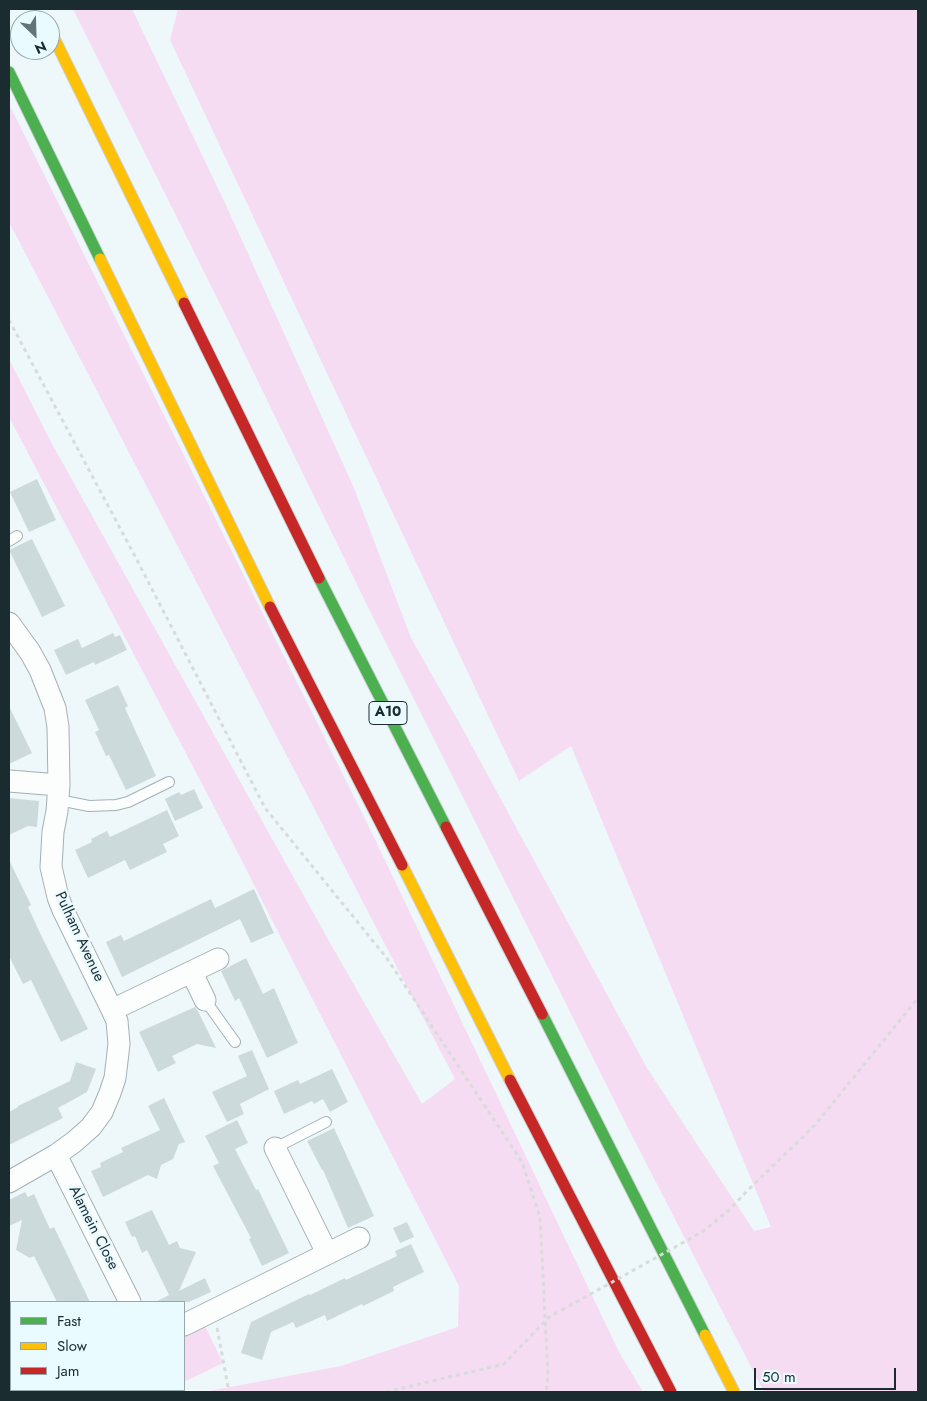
<!DOCTYPE html>
<html>
<head>
<meta charset="utf-8">
<style>
  body { margin:0 }
  #map { position:relative; width:927px; height:1401px; overflow:hidden; background:#eef8fa; font-family:Jost,sans-serif }
  canvas { display:block }
  .frame { position:absolute; inset:0; border:10px solid #1a2c2f; pointer-events:none }
  .legend { position:absolute; left:10px; top:1301px; width:175px; height:90px; box-sizing:border-box; background:#e9fbff; border:1px solid #96a8ac; margin:0; padding:6px 9px; list-style:none; font-size:15px; color:#1a2c2f }
  .legend li { display:flex; align-items:center; gap:10px; height:25px }
  .legend b { width:25px; border:1px solid #96a8ac }
  .north { position:absolute; left:10px; top:10px; width:50px; height:50px; box-sizing:border-box; background:#e9fbff; border:1px solid #96a8ac; border-radius:50%; rotate:156deg; font-size:14px; font-weight:700; line-height:20px; text-align:center; color:#1a2c2f }
  .north::after { content:''; display:block; margin:auto; width:18px; height:22px; background:#647376; clip-path:polygon(50% 0,100% 100%,50% 72%,0 100%) }
  .scale { position:absolute; left:754px; top:1368px; width:142px; height:22px; box-sizing:border-box; border:2px solid #1a2c2f; border-top:0; padding-left:6px; font-size:15px; line-height:18px; white-space:nowrap; color:#1a2c2f; -webkit-text-stroke:4px #e9fbff; paint-order:stroke }
</style>
</head>
<body>
<div id="map">
<canvas width="927" height="1401"></canvas>
<div class="frame"></div>
<ul class="legend">
<li><b style="height:6px;background:#4caf50"></b>Fast</li>
<li><b style="height:6px;background:#ffc107"></b>Slow</li>
<li><b style="height:6px;background:#c62828"></b>Jam</li>
</ul>
<div class="north">N</div>
<div class="scale">50 m</div>
</div>
<script>
const context = document.querySelector('canvas').getContext('2d');
context.lineJoin = 'round';
function paint(path, color) {
  context.fillStyle = color;
  context.fill(path, 'evenodd');
}
function poly(rows) {
  const path = new Path2D();
  for (const r of rows) {
    path.moveTo(r[0], r[1]);
    for (let i = 2; i < r.length; i += 2) path.lineTo(r[i], r[i + 1]);
  }
  return path;
}
function stroke(path, color, width, dash) {
  context.strokeStyle = color;
  context.lineWidth = width;
  context.lineCap = dash ? 'butt' : 'round';
  context.setLineDash(dash || []);
  context.stroke(path);
}
function label(font, color, halo, rows, align = 'center') {
  context.font = font + ' Jost,sans-serif';
  context.lineWidth = 5;
  context.setLineDash([]);
  context.textBaseline = 'middle';
  context.strokeStyle = halo;
  context.fillStyle = color;
  for (const [text, x, y, turn = 0] of rows) {
    context.save();
    context.translate(x, y);
    context.rotate((+turn || 0) * Math.PI / 180);
    context.textAlign = isNaN(turn) ? turn : align;
    if (halo) context.strokeText(text, 0, 0);
    context.fillText(text, 0, 0);
    context.restore();
  }
}
const green = poly([
  [73,9,132,9,226,205,354,488,411,638,460,724,647,1068,754,1231,771,1227,571,746,519,781,170,40,178,9,918,9,918,1392,764,1392,627,1126,366,603,229,322],
  [9,104,372,833,619,1352,643,1392,204,1392,341,1366,458,1327,459,1286,222,822,9,417,9,359,51,442,329,941,422,1104,455,1079,9,222],
  [205,1326,223,1363,184,1382,184,1337]
]);
const building = poly([
  [37,479,56,520,29,532,10,492],
  [32,539,65,606,42,617,9,550],
  [113,633,115,637,120,635,127,650,95,665,94,662,66,675,54,650,78,639,82,648],
  [118,685,128,706,125,708,156,776,126,790,109,755,106,756,95,732,99,730,85,700],
  [9,706,32,753,9,764],
  [194,789,203,808,175,821,165,799,179,792,181,795],
  [9,798,39,801,37,827,28,826,9,835],
  [167,810,179,836,163,844,167,852,130,870,125,860,88,878,75,850,92,842,91,839,107,831,110,837],
  [9,860,31,905,28,907,40,933,88,1029,61,1042,31,980,23,984,9,956],
  [254,889,274,933,251,943,240,919,122,977,106,942,121,935,124,941,211,899,215,908],
  [246,958,263,994,274,988,298,1043,267,1058,239,998,235,1001,221,971],
  [195,1007,198,1011,216,1048,197,1044,172,1056,176,1063,158,1072,139,1032],
  [252,1050,269,1089,240,1104,244,1114,227,1122,212,1092,247,1076,238,1056],
  [76,1062,96,1069,87,1092,58,1108,63,1118,9,1145,9,1112,18,1107,18,1106,70,1081],
  [332,1069,348,1102,330,1112,323,1099,314,1104,312,1101,284,1114,274,1091,298,1080,300,1084],
  [164,1098,185,1142,179,1144,173,1159,161,1165,157,1179,148,1175,103,1197,91,1171,101,1167,100,1163,123,1152,121,1148,160,1130,148,1106],
  [237,1120,248,1143,235,1149,256,1190,258,1189,289,1253,262,1266,249,1239,251,1238,213,1166,219,1163,205,1136],
  [334,1128,374,1216,348,1228,323,1170,322,1170,307,1141],
  [25,1192,28,1197,34,1194,50,1229,54,1227,90,1302,57,1302,34,1256,30,1258,16,1250,22,1220,9,1226,9,1200],
  [152,1210,169,1245,177,1241,180,1248,196,1252,179,1291,205,1278,211,1292,189,1302,155,1302,169,1295,147,1250,142,1253,135,1236,132,1237,125,1222],
  [407,1222,414,1237,400,1243,393,1228],
  [411,1244,424,1272,393,1287,394,1291,363,1306,362,1304,327,1321,325,1315,296,1328,293,1322,271,1332,262,1360,241,1353,251,1322,309,1294,310,1295,345,1278,346,1280,397,1256,395,1251]
]);
const path = poly([
  [9,320,137,560,265,808,386,957,522,1162,540,1217,548,1375,546,1392],
  [702,1232,727,1212,748,1190,815,1125,918,998],
  [217,1328,229,1392],
  [386,1392,504,1364,549,1317,562,1310]
]);
const lane = poly([
  [9,541,17,536],
  [59,800,89,806,116,805,128,802,169,782],
  [205,1000,235,1042],
  [275,1148,326,1122]
]);
const street = poly([
  [9,623,30,652,40,670,55,708,58,727,59,785,57,811,53,832,51,867,58,897,63,910,112,1010,117,1021,119,1044,115,1078,110,1093,102,1112,91,1127,74,1142,56,1155,9,1182],
  [9,781,59,785],
  [192,973,205,1000],
  [112,1010,218,959],
  [275,1148,327,1253],
  [56,1155,130,1302],
  [184,1325,359,1238]
]);
const fast = poly([
  [9,72,100,259],
  [319,578,446,827],
  [542,1014,705,1335]
]);
const slow = poly([
  [50,30,184,303],
  [100,259,270,607],
  [402,865,510,1080],
  [705,1335,734,1392]
]);
const jam = poly([
  [184,303,319,578],
  [270,607,402,865],
  [446,827,542,1014],
  [510,1080,671,1392]
]);
const pathBridge = poly([
  [562,1310,702,1232]
]);
const shields = [
  [388,713,38]
];
const shieldNames = [
  ["A10",388,713]
];
const streetNames = [
  ["Pulham Avenue",79,937,65],
  ["Alamein Close",93,1228,63]
];
paint(green, '#f5dcf3');
paint(building, '#cddadc');
stroke(lane, '#a4b0b3', 12);
stroke(street, '#a4b0b3', 23);
stroke(fast, '#cbd2d4', 13);
stroke(slow, '#cbd2d4', 13);
stroke(jam, '#cbd2d4', 13);
stroke(path, '#d8dbdb', 3, [4, 4]);
stroke(lane, '#fcfefe', 10);
stroke(street, '#fcfefe', 21);
stroke(fast, '#4caf50', 11);
stroke(slow, '#ffc107', 11);
stroke(jam, '#c62828', 11);
stroke(pathBridge, '#d8dbdb', 3, [4, 4]);
for (const [x, y, w] of shields) {
  const box = new Path2D();
  box.roundRect(x - w / 2, y - 11.5, w, 23, 4);
  context.fillStyle = '#e9fbff';
  context.fill(box);
  stroke(box, '#1a2c2f', 1);
}
label('bold 14px', '#1a2c2f', null, shieldNames);
label('15px', '#1a2c2f', '#e9fbff', streetNames);
</script>
</body>
</html>
